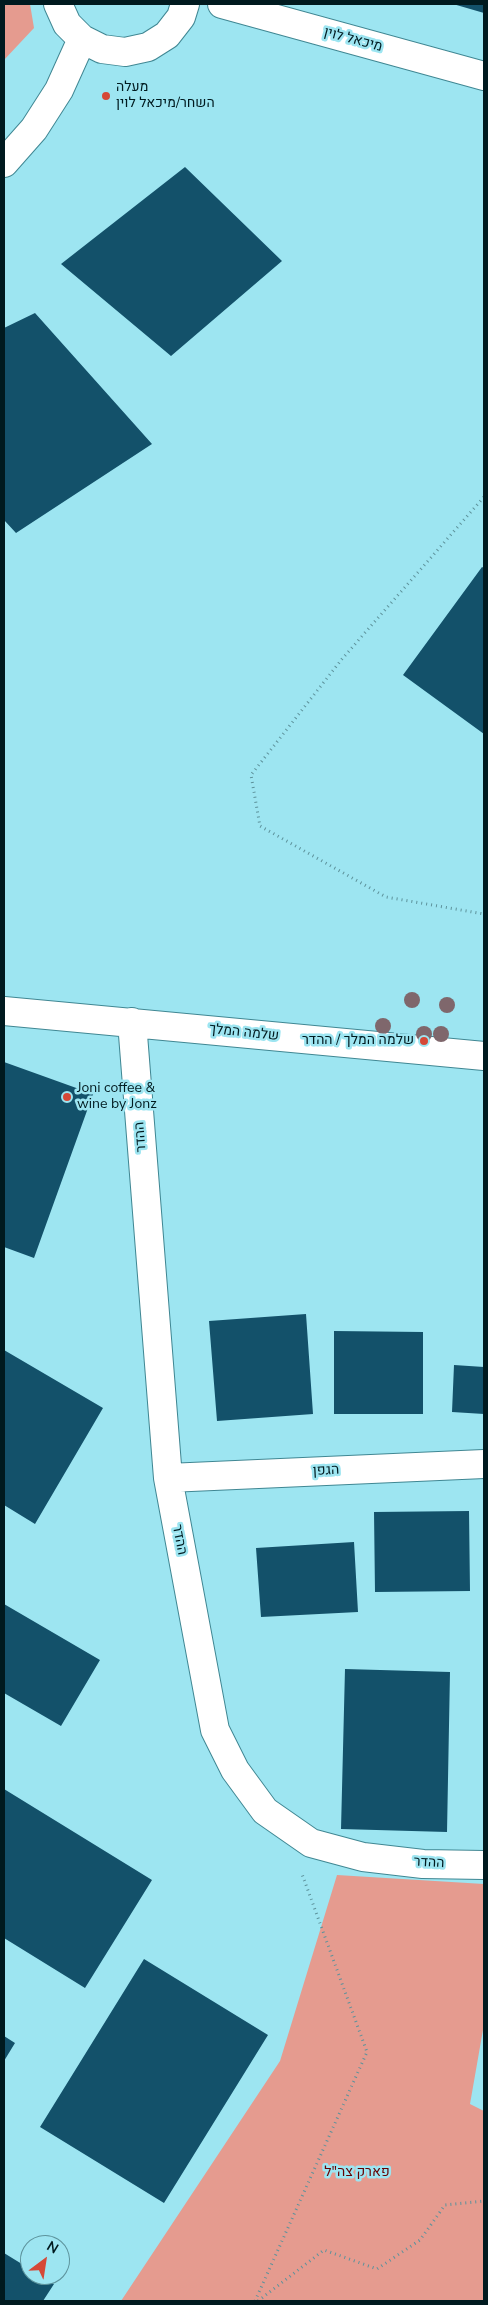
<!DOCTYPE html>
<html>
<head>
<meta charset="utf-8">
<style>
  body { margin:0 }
  #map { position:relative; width:488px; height:2305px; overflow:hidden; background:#9de5f1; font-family:"Nunito Sans",sans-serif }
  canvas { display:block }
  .frame { position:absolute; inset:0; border:5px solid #001a1f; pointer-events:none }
  .north { position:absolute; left:20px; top:2235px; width:50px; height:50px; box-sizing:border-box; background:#9de5f1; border:1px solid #5e949d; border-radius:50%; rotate:31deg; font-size:14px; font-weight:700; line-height:20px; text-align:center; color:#001a1f }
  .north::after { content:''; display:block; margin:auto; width:18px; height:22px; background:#d54837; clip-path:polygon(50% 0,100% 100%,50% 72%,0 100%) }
</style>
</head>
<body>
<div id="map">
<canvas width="488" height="2305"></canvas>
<div class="frame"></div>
<div class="north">N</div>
</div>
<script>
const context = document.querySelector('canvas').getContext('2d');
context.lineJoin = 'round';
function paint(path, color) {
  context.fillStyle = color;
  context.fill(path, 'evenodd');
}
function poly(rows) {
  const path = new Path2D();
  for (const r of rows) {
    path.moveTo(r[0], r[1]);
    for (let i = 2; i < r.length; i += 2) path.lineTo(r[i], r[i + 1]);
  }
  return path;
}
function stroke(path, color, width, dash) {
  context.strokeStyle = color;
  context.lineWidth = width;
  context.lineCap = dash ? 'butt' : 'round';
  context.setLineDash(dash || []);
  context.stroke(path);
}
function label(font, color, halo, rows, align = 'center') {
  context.font = font + ' "Nunito Sans",Heebo,sans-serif';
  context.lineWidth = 5;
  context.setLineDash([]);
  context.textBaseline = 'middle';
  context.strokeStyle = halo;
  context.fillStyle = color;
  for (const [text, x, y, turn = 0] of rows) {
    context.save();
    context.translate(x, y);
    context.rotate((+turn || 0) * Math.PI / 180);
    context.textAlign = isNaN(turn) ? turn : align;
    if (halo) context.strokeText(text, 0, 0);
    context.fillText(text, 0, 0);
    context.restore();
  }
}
const green = poly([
  [4,4,30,4,34,28,4,60],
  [337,1875,484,1884,484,2024,470,2104,484,2111,484,2301,121,2301,280,2061]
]);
const building = poly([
  [453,4,484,4,484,13],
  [185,167,282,261,171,356,61,264],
  [35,313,152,444,16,533,4,520,4,328],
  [482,567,484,568,484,734,403,675],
  [4,1062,93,1094,34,1258,4,1247],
  [306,1314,313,1414,217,1421,209,1321],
  [334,1331,423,1332,423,1414,334,1414],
  [4,1350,103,1408,35,1524,4,1505],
  [454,1365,484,1367,484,1414,452,1412],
  [469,1511,470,1591,375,1592,374,1512],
  [354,1542,358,1612,261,1617,256,1548],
  [4,1604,100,1660,61,1726,4,1693],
  [345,1669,450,1672,447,1832,341,1829],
  [4,1789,152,1880,85,1988,4,1938],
  [144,1959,268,2035,164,2203,40,2127],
  [4,2036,15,2043,4,2061],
  [4,2253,30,2269,30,2275,39,2275,54,2284,43,2301,4,2301]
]);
const path = poly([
  [484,497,342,659,251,775,260,826,386,897,484,914],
  [255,2301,367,2052,302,1874],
  [258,2301,324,2250,377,2269,420,2240,445,2205,484,2201]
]);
const minor = poly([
  [58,4,67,24,82,39,102,49,125,52,148,47,167,35,181,17,185,4],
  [222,4,484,76],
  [4,163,34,129,59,90,82,39],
  [4,1011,484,1056],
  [132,1022,168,1478,215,1730,235,1770,265,1811,311,1843,363,1857,423,1864,484,1865],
  [168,1478,484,1464]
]);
const trees = [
  [412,1000],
  [447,1005],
  [383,1026],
  [424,1034],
  [441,1034]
];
const markers = [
  [106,96,5,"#d54837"],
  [424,1041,5,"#d54837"],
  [67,1097,5,"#d54837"]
];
const streetNames = [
  ["מיכאל לוין",353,40,15],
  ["שלמה המלך",244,1033,6],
  ["ההדר",141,1137,-94],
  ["הגפן",326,1471,-3],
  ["ההדר",179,1540,79],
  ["ההדר",429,1863,3]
];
const poiNames = [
  ["מעלה",116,88],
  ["השחר/מיכאל לוין",116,104],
  ["שלמה המלך / ההדר",414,1041,"right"],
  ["Joni coffee &",77,1089],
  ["wine by Jonz",77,1105]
];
const parkNames = [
  ["פארק צה\"ל",357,2173]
];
paint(green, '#e59b8f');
paint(building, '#13516a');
stroke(minor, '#408793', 30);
stroke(path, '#5d929b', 3, [1, 4]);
stroke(minor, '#fff', 28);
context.fillStyle = '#7f676c';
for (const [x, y] of trees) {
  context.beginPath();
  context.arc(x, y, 8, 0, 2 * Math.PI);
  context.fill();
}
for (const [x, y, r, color] of markers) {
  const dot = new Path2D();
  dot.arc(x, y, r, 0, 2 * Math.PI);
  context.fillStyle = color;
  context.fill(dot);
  stroke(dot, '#9de5f1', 2);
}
label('14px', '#001a1f', '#9de5f1', streetNames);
label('14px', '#001a1f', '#9de5f1', poiNames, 'left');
label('14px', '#600', '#9de5f1', parkNames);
</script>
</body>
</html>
